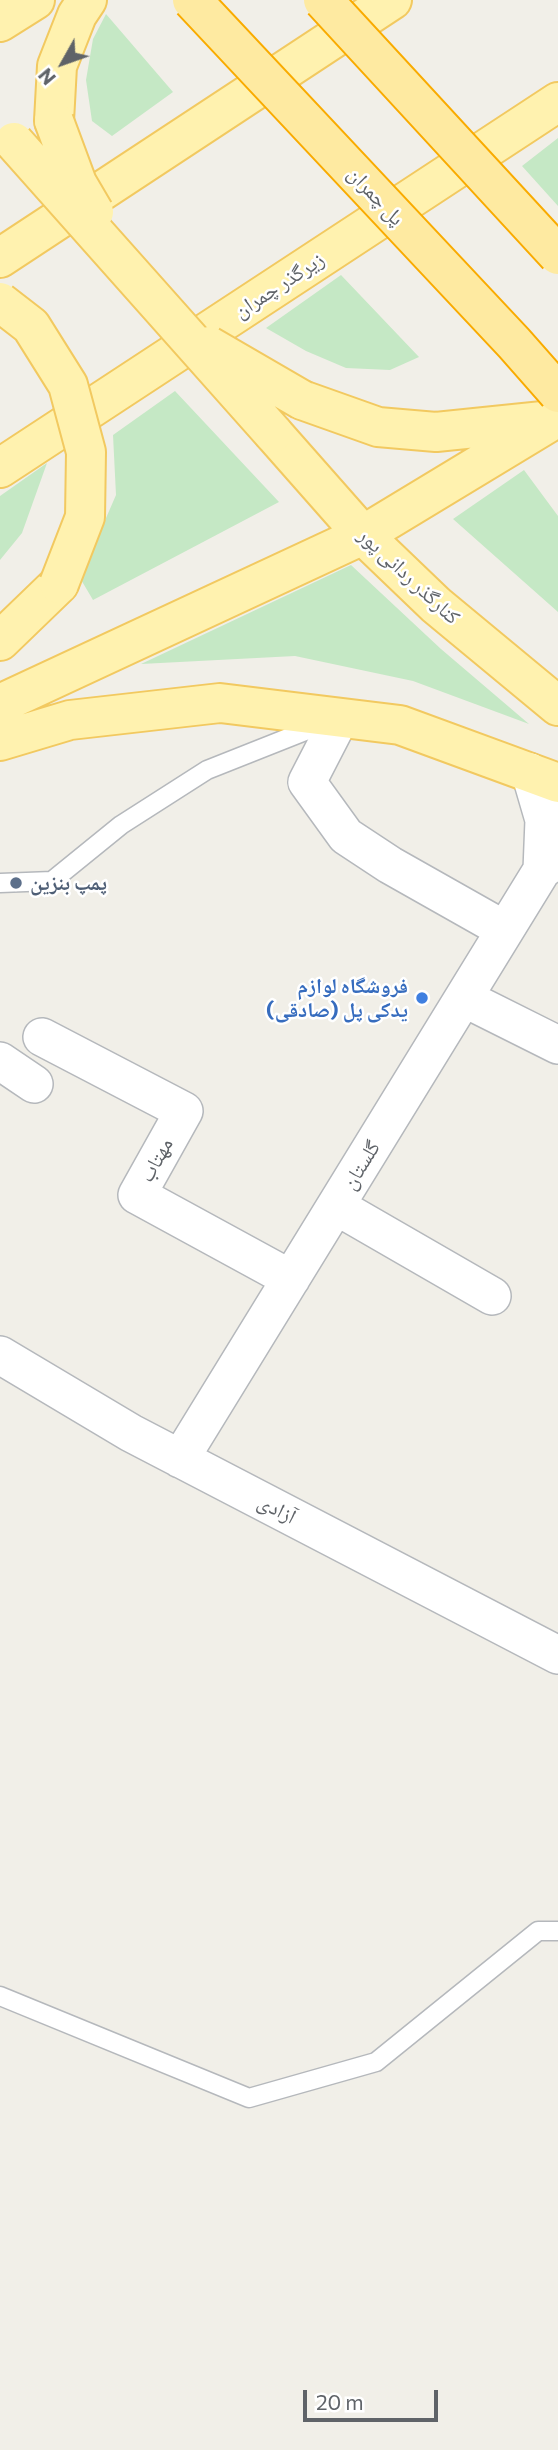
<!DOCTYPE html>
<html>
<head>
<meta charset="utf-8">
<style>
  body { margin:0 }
  #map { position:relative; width:558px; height:2450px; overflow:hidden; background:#f1efe8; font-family:Commissioner,sans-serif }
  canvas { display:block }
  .north { position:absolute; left:28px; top:28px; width:70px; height:70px; -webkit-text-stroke:5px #fff; paint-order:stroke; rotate:230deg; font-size:19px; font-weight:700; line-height:28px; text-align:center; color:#5f6368 }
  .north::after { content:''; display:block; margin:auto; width:24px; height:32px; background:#5f6368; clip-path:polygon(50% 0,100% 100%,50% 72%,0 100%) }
  .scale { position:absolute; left:303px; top:2390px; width:135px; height:32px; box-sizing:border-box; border:4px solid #5f6368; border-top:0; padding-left:9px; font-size:21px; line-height:24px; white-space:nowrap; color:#5f6368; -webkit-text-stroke:5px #fff; paint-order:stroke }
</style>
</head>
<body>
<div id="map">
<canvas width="558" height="2450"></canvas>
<div class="north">N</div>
<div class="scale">20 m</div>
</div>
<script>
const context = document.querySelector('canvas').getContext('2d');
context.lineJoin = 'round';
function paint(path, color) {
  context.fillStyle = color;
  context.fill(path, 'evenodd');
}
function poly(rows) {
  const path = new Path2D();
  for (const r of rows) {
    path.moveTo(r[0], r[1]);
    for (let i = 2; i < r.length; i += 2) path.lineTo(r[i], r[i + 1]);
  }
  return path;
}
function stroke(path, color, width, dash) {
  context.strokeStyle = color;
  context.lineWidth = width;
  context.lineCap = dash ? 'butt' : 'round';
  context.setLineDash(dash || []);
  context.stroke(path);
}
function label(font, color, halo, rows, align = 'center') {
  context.font = font + ' Commissioner,"Noto Naskh Arabic",sans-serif';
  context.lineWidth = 5;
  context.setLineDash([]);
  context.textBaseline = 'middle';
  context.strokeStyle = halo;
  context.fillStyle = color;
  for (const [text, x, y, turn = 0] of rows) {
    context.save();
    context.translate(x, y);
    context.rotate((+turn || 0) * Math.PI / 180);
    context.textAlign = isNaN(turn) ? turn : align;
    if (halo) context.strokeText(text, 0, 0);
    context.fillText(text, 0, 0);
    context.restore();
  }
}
const green = poly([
  [106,14,173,92,112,136,92,121,86,80,93,39],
  [558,138,558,206,522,166],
  [341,275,419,357,390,370,346,368,306,351,266,328],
  [175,391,279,502,93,600,80,578,116,495,113,435],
  [47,463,22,533,0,560,0,496],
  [524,470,558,516,558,612,453,519],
  [351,565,441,649,529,724,413,681,295,656,141,664]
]);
const service = poly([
  [0,883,52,881,121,825,207,770,323,724],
  [0,1996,249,2098,376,2062,538,1931,558,1931]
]);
const minor = poly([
  [340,718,307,782,346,836,390,865,505,930],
  [530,772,544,820,542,870],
  [464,998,558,1045],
  [42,1037,184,1111,137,1195,291,1279],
  [0,1061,34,1084],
  [336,1206,492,1296],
  [0,1355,131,1433,558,1655],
  [180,1459,542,870,558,859]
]);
const primary = poly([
  [0,22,35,0],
  [54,121,57,66,77,15,87,0],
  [0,258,392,0],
  [302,400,378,427,436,432,543,421],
  [273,433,363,535,436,605,558,706],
  [0,468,558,102],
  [0,641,59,584],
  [0,704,363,535,558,417],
  [0,741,70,720,220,703,400,725,558,783]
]);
const primaryBridge = poly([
  [54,121,77,183,94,212],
  [14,142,273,433],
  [0,302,31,326,68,385,86,452,85,517,59,584],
  [209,346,302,400]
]);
const trunkBridge = poly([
  [192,0,514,343,558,393],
  [323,0,558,255]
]);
const markers = [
  [16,883,7,"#5c6f8a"],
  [422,998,7,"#3f7fe0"]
];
const streetNames = [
  ["پل چمران",376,196,47],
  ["زیرگذر چمران",279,285,-33],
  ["کنارگذر ردانی پور",409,576,43],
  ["مهتاب",156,1160,-61],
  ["گلستان",361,1165,-58],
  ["آزادی",277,1509,27]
];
const serviceNames = [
  ["پمپ بنزین",30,883]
];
const shopNames = [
  ["فروشگاه لوازم",408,986],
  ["یدکی پل (صادقی)",408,1010]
];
paint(green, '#c5e8c5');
stroke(service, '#b5b8bc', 21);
stroke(minor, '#b5b8bc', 40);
stroke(primary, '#f2c960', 42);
stroke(service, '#fff', 18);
stroke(minor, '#fff', 37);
stroke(primary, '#fff2af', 38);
stroke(primaryBridge, '#f2c960', 42, []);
stroke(trunkBridge, '#f9ab00', 42, []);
stroke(primaryBridge, '#fff2af', 38);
stroke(trunkBridge, '#feeaa1', 38);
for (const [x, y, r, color] of markers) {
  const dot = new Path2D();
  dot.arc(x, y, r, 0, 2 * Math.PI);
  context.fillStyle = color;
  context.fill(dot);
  stroke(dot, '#fff', 2.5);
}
label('21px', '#5f6368', '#fff', streetNames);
label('bold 21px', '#4e5e75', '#fff', serviceNames, 'left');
label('bold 21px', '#366cbe', '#fff', shopNames, 'right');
</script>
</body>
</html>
